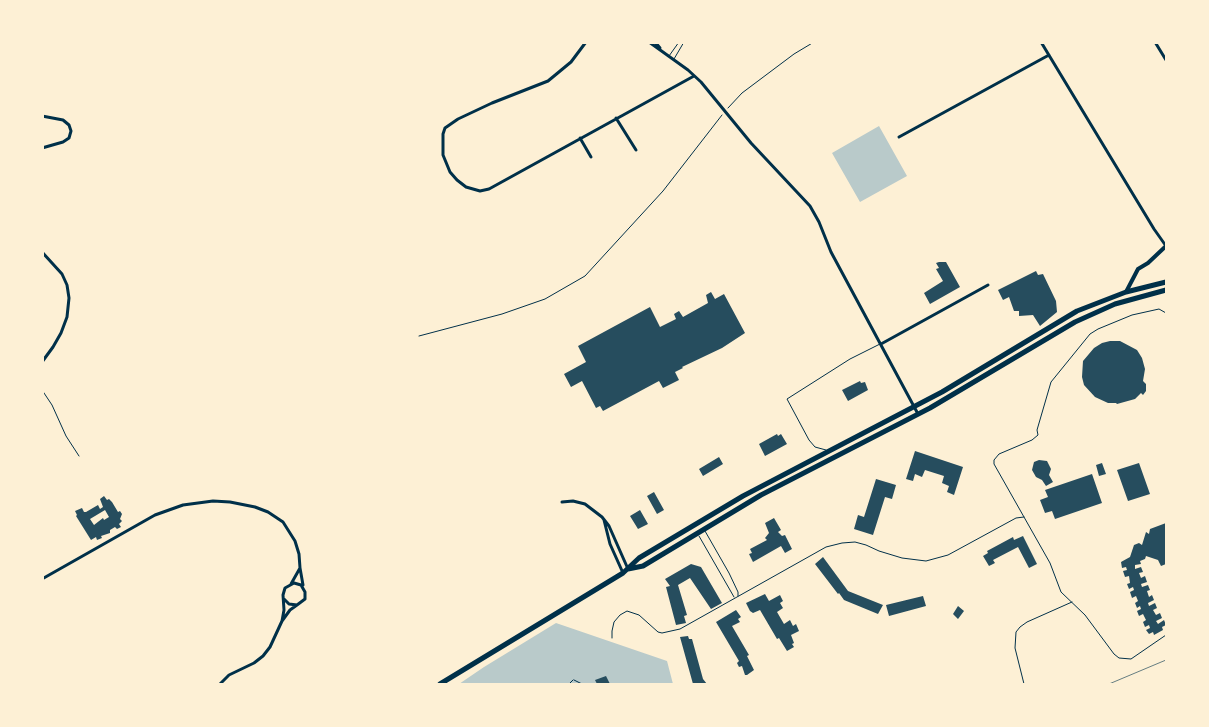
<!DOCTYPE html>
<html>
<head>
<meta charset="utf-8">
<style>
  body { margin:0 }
  #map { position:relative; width:1209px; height:727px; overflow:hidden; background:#fdf0d5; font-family:"Exo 2",sans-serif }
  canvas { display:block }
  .frame { position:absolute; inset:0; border:44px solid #fdf0d5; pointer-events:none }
</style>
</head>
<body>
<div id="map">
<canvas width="1209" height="727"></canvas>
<div class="frame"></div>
</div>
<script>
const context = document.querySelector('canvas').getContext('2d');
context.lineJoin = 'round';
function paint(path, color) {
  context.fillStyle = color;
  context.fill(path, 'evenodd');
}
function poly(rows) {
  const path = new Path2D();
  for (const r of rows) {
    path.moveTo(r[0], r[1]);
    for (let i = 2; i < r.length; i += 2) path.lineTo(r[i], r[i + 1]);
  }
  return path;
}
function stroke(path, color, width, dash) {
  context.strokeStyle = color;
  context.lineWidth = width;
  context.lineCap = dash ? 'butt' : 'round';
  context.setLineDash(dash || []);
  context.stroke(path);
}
const green = poly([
  [879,126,907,176,860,202,832,153],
  [556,623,667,661,673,684,459,684,484,667]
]);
const building = poly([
  [939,262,946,262,960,287,930,304,924,293,943,281,936,269,939,268,936,263],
  [1036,271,1038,275,1043,274,1056,301,1057,312,1040,326,1033,315,1019,316,1019,311,1014,311,1009,297,1003,300,998,290],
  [711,292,715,299,724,294,745,333,722,348,682,367,683,368,675,372,679,380,663,388,659,381,603,411,600,406,596,408,582,381,571,387,564,374,586,362,578,346,650,307,660,327,676,319,674,314,679,311,683,317,708,303,706,295],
  [1110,341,1120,341,1137,350,1142,358,1145,369,1143,381,1146,384,1146,391,1143,395,1141,393,1135,399,1117,404,1116,403,1108,403,1095,397,1084,385,1082,377,1083,361,1094,348,1102,343],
  [860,381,861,383,865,382,868,390,848,401,842,390],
  [777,434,778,436,781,434,787,444,765,456,759,444],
  [915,451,963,467,954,495,947,492,949,486,942,483,944,476,925,470,922,477,915,474,913,481,906,479],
  [719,457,723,464,703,476,699,469],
  [1039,460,1047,461,1051,469,1049,475,1053,482,1046,486,1042,480,1036,477,1032,470,1034,462],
  [1102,463,1106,474,1099,476,1096,465],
  [1139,463,1150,494,1128,501,1117,470],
  [1092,474,1102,503,1055,519,1052,511,1045,513,1040,500,1048,497,1045,490],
  [876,479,896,485,892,499,885,497,873,535,854,529,858,515,864,517],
  [654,492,664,510,657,514,647,496],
  [104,496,107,500,109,499,112,502,118,512,120,511,122,514,120,519,122,521,119,524,121,527,117,529,115,527,110,530,110,533,101,536,102,538,97,540,96,537,91,540,76,516,77,515,75,511,82,508,84,512,86,512,98,505,100,509,103,507,100,499],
  [105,510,109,517,104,520,103,518,94,525,90,519],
  [640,510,648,524,638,529,630,516],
  [774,518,781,530,778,532,782,536,785,535,792,549,785,553,781,546,753,562,749,554,752,553,750,549,767,540,765,538,769,533,765,523],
  [1166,523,1166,564,1161,566,1158,560,1146,556,1145,559,1140,561,1141,564,1135,565,1135,569,1141,567,1143,572,1139,573,1141,578,1145,576,1147,582,1141,584,1142,587,1148,585,1150,590,1147,591,1149,597,1152,595,1154,600,1148,603,1149,606,1155,603,1157,608,1153,610,1156,615,1160,613,1162,618,1156,621,1158,624,1164,620,1166,625,1162,627,1163,630,1154,635,1153,632,1149,634,1146,630,1150,628,1149,625,1145,627,1143,622,1146,620,1143,614,1139,616,1137,611,1141,609,1140,606,1137,608,1135,603,1138,601,1136,596,1132,598,1130,592,1134,590,1133,587,1129,589,1127,584,1130,583,1129,576,1125,577,1123,571,1127,570,1126,567,1122,568,1121,562,1130,557,1134,545,1139,543,1142,545,1146,532,1149,534,1150,529],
  [1023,536,1037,564,1029,568,1018,547,993,560,995,563,989,566,983,556,988,553,987,551,1013,537,1014,540],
  [823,557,848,591,883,605,878,614,844,600,839,593,838,594,815,564],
  [691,564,701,567,722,603,711,609,690,578,678,585,687,615,684,616,686,623,676,625,666,587,670,586,665,579],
  [765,594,769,601,780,595,783,601,780,603,783,608,777,612,784,624,790,620,793,626,796,624,799,631,791,635,794,643,792,644,794,647,787,651,779,638,777,639,760,610,753,613,750,611,746,603],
  [923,596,926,606,889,616,886,605],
  [958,606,964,611,958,619,953,614],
  [736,610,741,617,738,619,740,622,732,626,749,655,747,656,754,670,747,675,745,675,742,666,739,667,737,663,739,661,716,622],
  [688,636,689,639,692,639,703,679,707,684,693,684,680,637],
  [606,676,610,684,597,684,595,680]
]);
const path = poly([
  [728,108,742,93,794,54,814,42],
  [419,336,502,314,545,299,585,276,663,191,722,115],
  [574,680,582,684],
  [569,684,573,680]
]);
const service = poly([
  [669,56,679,42],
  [674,59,684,42],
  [1166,313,1159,309,1132,315,1098,329,1090,334,1051,382,1037,430,1038,435,1032,440,999,454,994,460,994,464,1050,563,1061,592,1085,615,1114,654,1119,658,1131,659,1166,635],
  [42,390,52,405,66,436,79,456],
  [826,450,815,447,809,440,787,399,850,359,880,344],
  [705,531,729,573,738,592,738,596],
  [699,536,734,597],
  [612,638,612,631,614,622,620,615,627,611,639,615,658,632,662,633,680,629,826,547,842,543,855,542,866,545,879,551,902,558,926,561,948,555,1016,518,1024,517],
  [1024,684,1015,648,1016,632,1020,627,1027,622,1072,602]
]);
const minor = poly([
  [586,42,571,62,548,81,492,103,458,119,445,128,443,134,443,155,450,172,457,180,466,187,480,191,489,189,694,76],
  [649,42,688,70,701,82,751,143,810,206,819,222,831,252,918,414],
  [655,42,660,48],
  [1041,42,1154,229,1166,246],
  [1155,42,1166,60],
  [42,116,63,120,69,125,71,131,69,138,63,142,42,148],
  [616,118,636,150],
  [899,137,1049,55],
  [580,138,591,157],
  [42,252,62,274,67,285,69,298,67,317,61,333,53,347,42,362],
  [881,344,988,285],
  [562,502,573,501,585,504,602,517,609,526,628,569],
  [604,520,610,544,623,573],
  [42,579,155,515,183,505,213,501,230,502,255,507,268,512,283,522,295,541,299,554,300,568],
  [291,584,300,568,303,585],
  [284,599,289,604,297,605,305,599,305,592,301,585,294,583,285,588,283,595,284,610,282,621,290,610,297,605],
  [220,684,229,675,254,663,263,656,270,647,282,621]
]);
const tertiary = poly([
  [1126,292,1138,269,1148,263,1166,246]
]);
const trunk = poly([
  [628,569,643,566,761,495,930,408,1075,322,1115,304,1166,290],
  [440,684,623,573,639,558,743,496,942,392,1077,311,1126,292,1166,282]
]);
const rail = poly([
  [1109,684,1166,660]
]);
paint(green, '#b9caca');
paint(building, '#264d5e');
stroke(path, '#003049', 1);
stroke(service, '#003049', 1);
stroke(minor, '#003049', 3);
stroke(tertiary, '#003049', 4);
stroke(trunk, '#003049', 5);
stroke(rail, '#657d81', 1);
</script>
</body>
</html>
